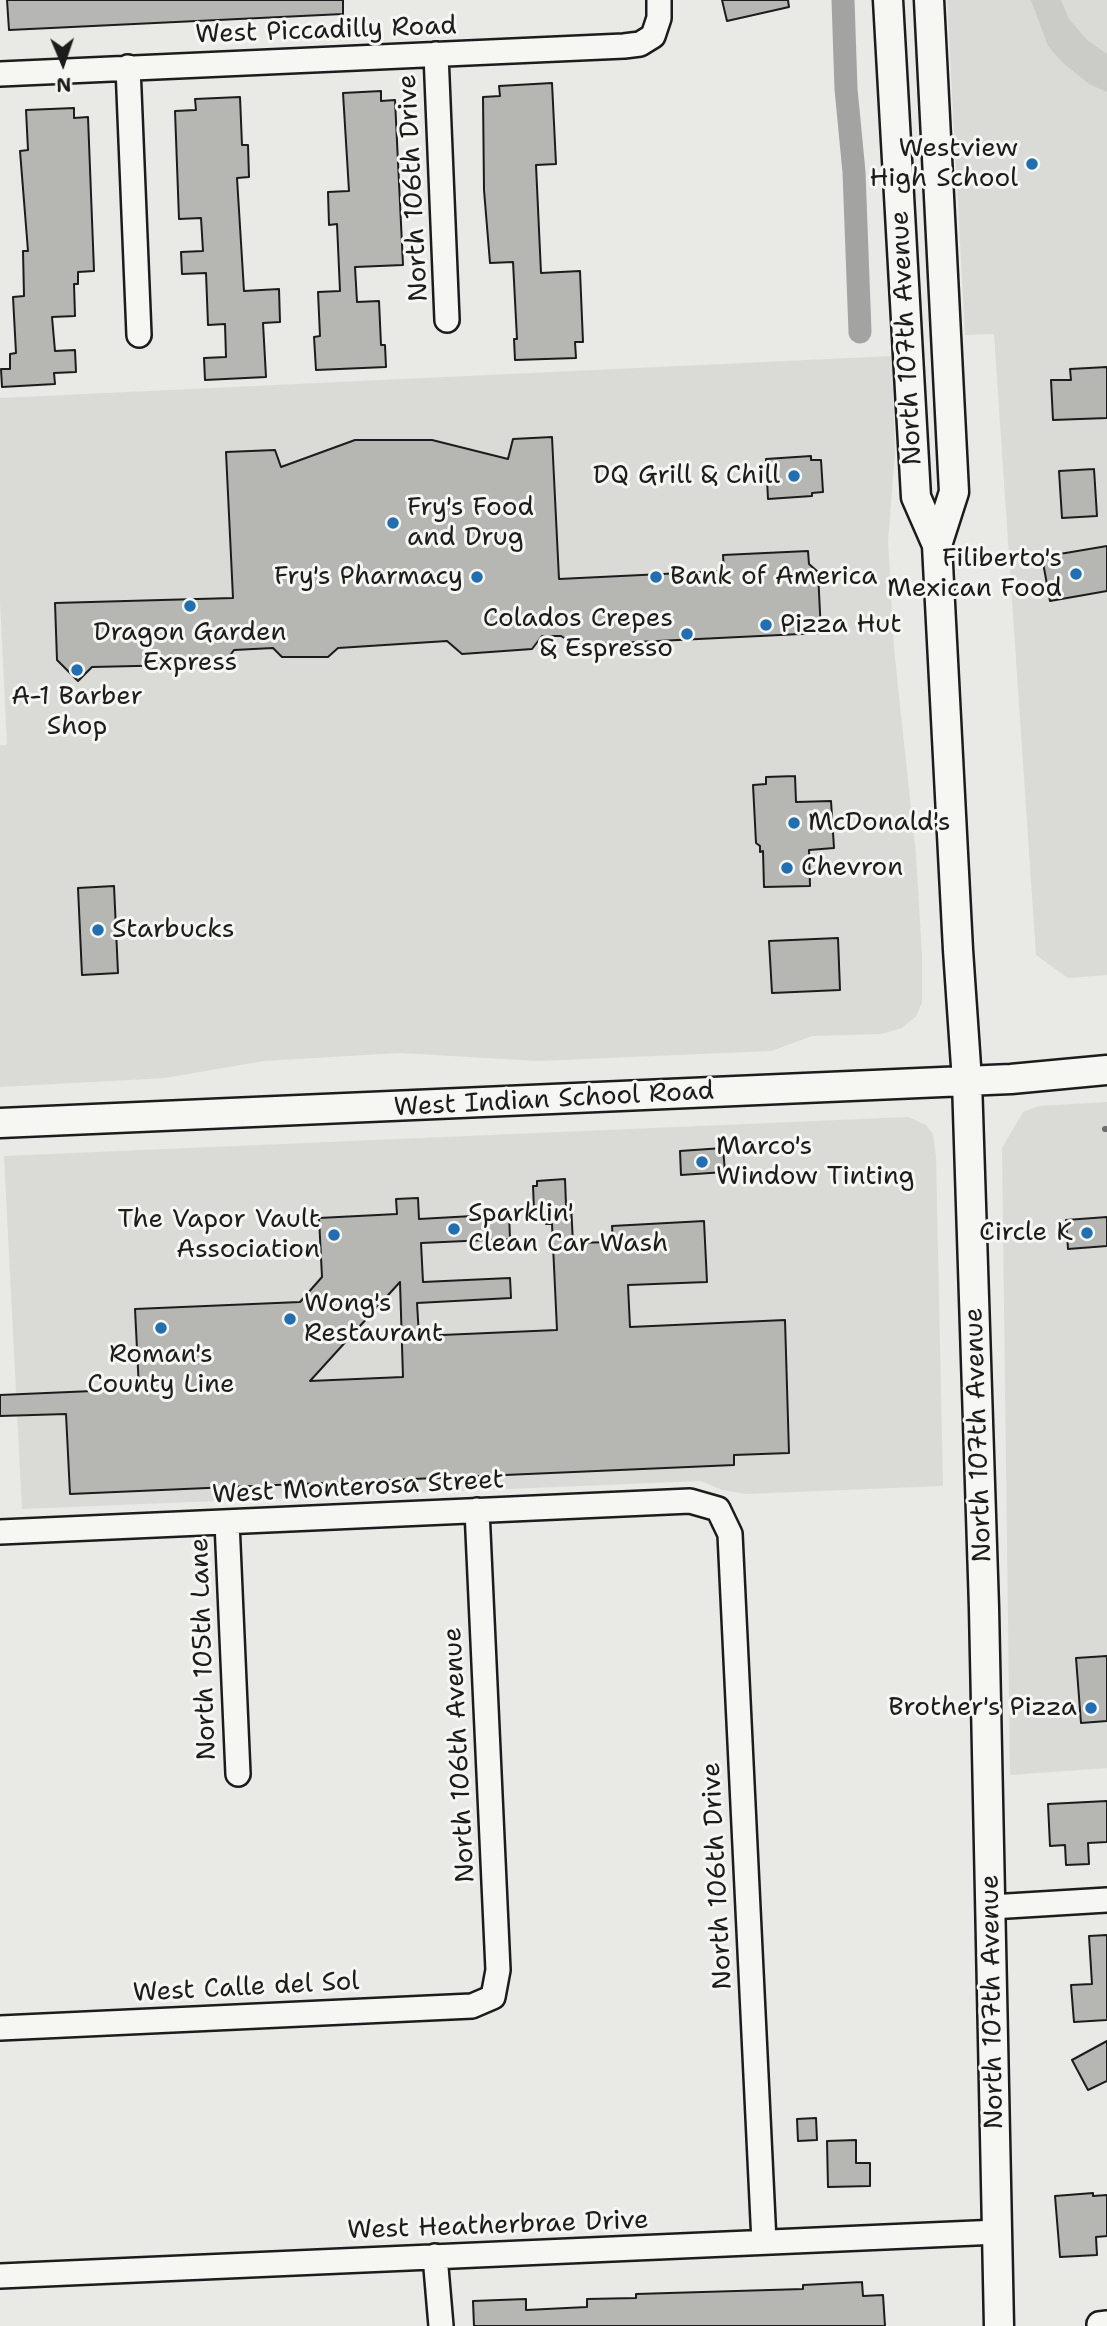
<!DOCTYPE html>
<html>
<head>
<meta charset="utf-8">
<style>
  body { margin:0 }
  #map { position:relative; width:1107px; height:2326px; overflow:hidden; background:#e9e9e5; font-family:"Shantell Sans",sans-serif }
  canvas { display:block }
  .north { position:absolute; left:28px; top:28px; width:70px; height:70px; -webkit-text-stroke:5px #f6f6f2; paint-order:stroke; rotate:178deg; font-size:19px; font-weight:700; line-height:28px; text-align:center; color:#1c1c1c }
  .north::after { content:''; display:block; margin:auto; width:24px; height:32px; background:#1c1c1c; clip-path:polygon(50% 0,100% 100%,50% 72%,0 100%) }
</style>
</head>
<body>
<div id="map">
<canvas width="1107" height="2326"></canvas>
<div class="north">N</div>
</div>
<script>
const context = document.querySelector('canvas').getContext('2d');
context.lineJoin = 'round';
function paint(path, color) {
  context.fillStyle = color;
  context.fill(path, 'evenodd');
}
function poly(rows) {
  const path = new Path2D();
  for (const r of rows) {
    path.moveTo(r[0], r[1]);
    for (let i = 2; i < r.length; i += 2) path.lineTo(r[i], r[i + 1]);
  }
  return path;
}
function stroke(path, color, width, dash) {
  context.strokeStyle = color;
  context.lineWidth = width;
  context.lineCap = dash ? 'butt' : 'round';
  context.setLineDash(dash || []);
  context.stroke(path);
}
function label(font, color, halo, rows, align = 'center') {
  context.font = font + ' "Shantell Sans",sans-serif';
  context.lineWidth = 6;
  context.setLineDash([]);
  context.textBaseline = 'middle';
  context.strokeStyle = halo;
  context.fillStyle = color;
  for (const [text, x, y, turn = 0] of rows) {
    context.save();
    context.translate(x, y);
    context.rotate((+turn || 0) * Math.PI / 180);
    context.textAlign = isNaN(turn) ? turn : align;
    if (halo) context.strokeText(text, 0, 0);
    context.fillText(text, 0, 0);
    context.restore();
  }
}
const built = poly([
  [947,0,1107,0,1107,975,1068,978,1036,955,994,334,965,335],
  [892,356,895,452,888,541,894,649,916,855,922,955,922,1003,916,1016,902,1028,881,1034,812,1036,771,1051,538,1061,400,1053,264,1061,165,1078,0,1087,0,745,7,745,0,601,0,398],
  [1107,1102,1107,1768,1010,1775,1002,1148,1023,1112,1039,1106],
  [908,1117,926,1125,933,1134,936,1156,943,1486,746,1494,722,1490,701,1481,22,1509,4,1156]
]);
const green = poly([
  [1031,0,1061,0,1069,19,1087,40,1107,54,1107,92,1089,84,1062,62,1048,46]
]);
const stream = poly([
  [1105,1129,1107,1129]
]);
const canal = poly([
  [843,0,846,89,854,172,860,332]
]);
const building = poly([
  [7,0,343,0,343,14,9,30,7,0],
  [722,0,788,0,789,7,727,21,722,0],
  [552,83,556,164,536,165,541,273,580,271,583,342,575,342,576,358,515,360,514,339,517,339,513,262,490,263,484,190,483,97,500,96,499,86,552,83],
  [381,91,381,101,395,100,403,265,355,267,357,302,379,301,381,345,385,345,386,367,316,370,314,337,320,336,318,292,340,291,337,224,329,225,328,192,349,191,343,93,381,91],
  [240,97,242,145,248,145,249,177,237,178,244,291,279,289,280,322,263,323,266,377,205,380,204,358,226,357,225,324,208,325,206,273,182,274,181,252,203,251,201,218,179,219,175,111,196,110,195,99,240,97],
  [74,108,74,118,88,117,94,271,78,272,78,284,74,284,75,316,52,317,55,351,75,350,76,372,54,373,55,384,2,387,1,369,10,369,10,354,16,353,13,297,24,296,23,251,28,251,20,151,28,150,26,110,74,108],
  [1107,367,1107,418,1053,420,1051,380,1071,380,1070,369,1107,367],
  [552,437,559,579,724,571,723,555,808,551,809,564,818,572,821,633,576,645,561,636,542,636,532,649,462,654,447,641,338,648,328,657,282,657,273,648,234,650,224,664,92,667,78,681,57,660,55,603,233,598,226,452,275,450,281,467,355,440,432,440,508,459,513,439,552,437],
  [811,456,811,460,821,460,823,492,812,493,812,496,768,499,766,459,811,456],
  [1094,469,1097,516,1062,518,1059,471,1094,469],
  [1107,546,1107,591,1050,601,1042,557,1107,546],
  [795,776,796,802,831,801,834,848,809,850,810,886,764,887,763,851,760,852,760,846,756,843,753,785,766,784,766,777,795,776],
  [114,886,118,973,82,975,78,888,114,886],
  [838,938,840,990,772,993,769,941,838,938],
  [723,1148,725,1172,681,1175,680,1151,723,1148],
  [565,1179,566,1205,571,1205,573,1243,613,1242,612,1226,704,1221,707,1282,628,1285,630,1327,785,1320,789,1453,734,1455,734,1465,70,1494,66,1414,0,1416,0,1395,139,1389,135,1309,300,1302,322,1277,319,1218,397,1214,396,1199,418,1198,419,1219,509,1214,510,1239,421,1243,423,1282,510,1278,511,1298,417,1303,419,1336,557,1330,552,1224,546,1224,545,1209,534,1210,533,1186,537,1186,537,1181,565,1179],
  [400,1282,403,1377,310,1381,400,1282],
  [1107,1217,1107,1246,1068,1249,1066,1220,1107,1217],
  [1107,1656,1107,1721,1081,1723,1076,1658,1107,1656],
  [1107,1801,1107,1842,1088,1843,1089,1864,1066,1865,1065,1845,1050,1846,1048,1804,1107,1801],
  [1107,1935,1107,2020,1074,2022,1071,1985,1092,1984,1089,1936,1107,1935],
  [1107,2041,1107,2081,1088,2090,1072,2060,1107,2041],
  [816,2118,817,2140,798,2141,797,2119,816,2118],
  [856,2140,856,2163,870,2163,870,2186,828,2187,827,2141,856,2140],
  [1093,2193,1093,2196,1107,2195,1107,2236,1096,2237,1097,2255,1060,2257,1055,2196,1093,2193],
  [862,2282,863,2296,883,2295,885,2326,474,2326,473,2301,526,2299,526,2310,587,2307,587,2299,636,2298,636,2294,803,2289,803,2285,862,2282]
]);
const minor = poly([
  [436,54,447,320],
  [128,67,139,335],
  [0,74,624,46,640,44,653,36,659,18,659,0],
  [227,1522,238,1774],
  [0,1532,690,1501,718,1509,730,1534,764,2242],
  [991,1907,1107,1900],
  [0,2028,472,2006,493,1997,498,1970,477,1510],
  [435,2256,441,2326],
  [0,2276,998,2232],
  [1099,2324,1107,2323]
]);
const major = poly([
  [888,0,916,497,937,545],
  [929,0,954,492,937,545,958,950,967,1081,984,1608,999,2326],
  [0,1123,1011,1079,1107,1070]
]);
const markers = [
  [1032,164,7,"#1f6fb2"],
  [794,476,7,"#1f6fb2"],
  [393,523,7,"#1f6fb2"],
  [1076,574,7,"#1f6fb2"],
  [477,577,7,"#1f6fb2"],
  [656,577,7,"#1f6fb2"],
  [190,606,7,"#1f6fb2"],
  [766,625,7,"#1f6fb2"],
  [687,634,7,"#1f6fb2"],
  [77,670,7,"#1f6fb2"],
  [794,823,7,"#1f6fb2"],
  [787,868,7,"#1f6fb2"],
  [98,930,7,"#1f6fb2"],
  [702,1162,7,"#1f6fb2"],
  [454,1229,7,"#1f6fb2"],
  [1087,1233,7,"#1f6fb2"],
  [334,1235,7,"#1f6fb2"],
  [290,1319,7,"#1f6fb2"],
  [161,1328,7,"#1f6fb2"],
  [1091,1708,7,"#1f6fb2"]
];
const streetNames = [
  ["West Piccadilly Road",326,31,-2],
  ["North 106th Drive",414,188,-93],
  ["North 107th Avenue",907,338,-93],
  ["West Indian School Road",554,1100,-3],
  ["North 107th Avenue",979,1435,-92],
  ["West Monterosa Street",358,1488,-3],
  ["North 105th Lane",204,1649,-92],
  ["North 106th Avenue",460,1755,-93],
  ["North 106th Drive",718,1876,-93],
  ["West Calle del Sol",246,1988,-3],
  ["North 107th Avenue",993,2002,-91],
  ["West Heatherbrae Drive",498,2226,-2]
];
const poiNames = [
  ["Westview",1018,149,"right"],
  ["High School",1018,179,"right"],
  ["DQ Grill & Chill",780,476,"right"],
  ["Fry's Food",407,508],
  ["and Drug",407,538],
  ["Filiberto's",1062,559,"right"],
  ["Mexican Food",1062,589,"right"],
  ["Fry's Pharmacy",463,577,"right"],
  ["Bank of America",670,577],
  ["Colados Crepes",673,619,"right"],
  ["& Espresso",673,649,"right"],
  ["Pizza Hut",780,625],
  ["Dragon Garden",190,633,"center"],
  ["Express",190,663,"center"],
  ["A-1 Barber",77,697,"center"],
  ["Shop",77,727,"center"],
  ["McDonald's",808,823],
  ["Chevron",801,868],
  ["Starbucks",112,930],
  ["Marco's",716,1147],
  ["Window Tinting",716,1177],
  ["Sparklin'",468,1214],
  ["Clean Car Wash",468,1244],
  ["The Vapor Vault",320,1220,"right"],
  ["Association",320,1250,"right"],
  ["Circle K",1073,1233,"right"],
  ["Wong's",304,1304],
  ["Restaurant",304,1334],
  ["Roman's",161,1355,"center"],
  ["County Line",161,1385,"center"],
  ["Brother's Pizza",1077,1708,"right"]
];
paint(built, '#dadad6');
paint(green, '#cbcbc7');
stroke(stream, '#6d6d6c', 6);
stroke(canal, '#a3a3a1', 23);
paint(building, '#b6b6b3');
stroke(building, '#1c1c1c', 2);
stroke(minor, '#1c1c1c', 28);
stroke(major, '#1c1c1c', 33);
stroke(minor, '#f6f6f2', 23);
stroke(major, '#f6f6f2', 28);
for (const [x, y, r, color] of markers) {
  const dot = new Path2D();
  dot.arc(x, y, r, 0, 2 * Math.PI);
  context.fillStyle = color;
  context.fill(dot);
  stroke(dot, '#f6f6f2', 2.5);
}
label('26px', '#1c1c1c', '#f6f6f2', streetNames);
label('26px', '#1c1c1c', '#f6f6f2', poiNames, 'left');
</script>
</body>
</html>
